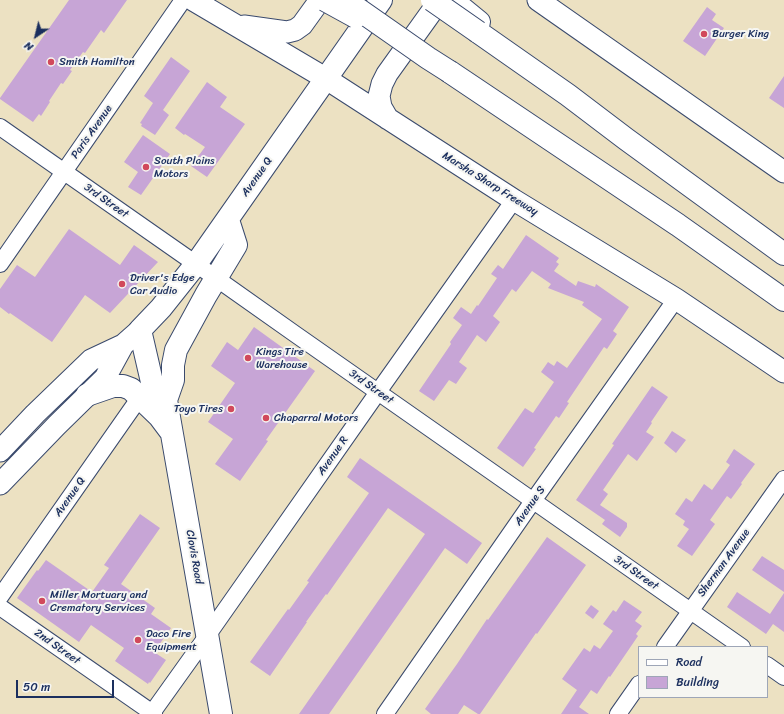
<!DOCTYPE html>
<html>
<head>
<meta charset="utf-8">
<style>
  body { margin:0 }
  #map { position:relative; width:784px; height:714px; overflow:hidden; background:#ece1c2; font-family:Sriracha,sans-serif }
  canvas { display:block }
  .legend { position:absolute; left:638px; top:646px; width:130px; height:52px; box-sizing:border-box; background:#f6f6f2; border:1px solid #9ea6b7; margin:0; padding:5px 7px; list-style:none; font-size:12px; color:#1b2f5e }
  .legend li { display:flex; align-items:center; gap:8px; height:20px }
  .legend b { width:20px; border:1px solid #9ea6b7 }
  .north { position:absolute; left:16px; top:16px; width:40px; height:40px; -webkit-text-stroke:3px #f6f6f2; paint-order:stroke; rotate:215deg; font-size:11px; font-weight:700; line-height:16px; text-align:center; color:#1b2f5e }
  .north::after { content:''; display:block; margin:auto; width:14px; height:18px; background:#1b2f5e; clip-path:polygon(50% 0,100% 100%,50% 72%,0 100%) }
  .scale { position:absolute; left:16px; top:680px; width:98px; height:18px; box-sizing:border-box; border:2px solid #1b2f5e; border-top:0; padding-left:5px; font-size:12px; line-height:14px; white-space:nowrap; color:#1b2f5e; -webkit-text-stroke:3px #f6f6f2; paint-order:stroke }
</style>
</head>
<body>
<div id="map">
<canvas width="784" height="714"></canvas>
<ul class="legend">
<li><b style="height:5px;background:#fff"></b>Road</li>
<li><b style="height:11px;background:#c7a5d6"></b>Building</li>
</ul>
<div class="north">N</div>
<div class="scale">50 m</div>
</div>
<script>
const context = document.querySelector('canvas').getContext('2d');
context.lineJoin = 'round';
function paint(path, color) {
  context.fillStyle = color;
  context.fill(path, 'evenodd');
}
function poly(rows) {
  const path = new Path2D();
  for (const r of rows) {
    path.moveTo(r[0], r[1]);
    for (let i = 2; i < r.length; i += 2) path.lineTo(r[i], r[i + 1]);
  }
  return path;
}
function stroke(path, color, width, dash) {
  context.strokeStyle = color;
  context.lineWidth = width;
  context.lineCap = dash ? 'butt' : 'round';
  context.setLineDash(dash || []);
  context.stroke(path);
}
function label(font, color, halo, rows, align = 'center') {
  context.font = font + ' Sriracha,sans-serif';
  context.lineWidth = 4;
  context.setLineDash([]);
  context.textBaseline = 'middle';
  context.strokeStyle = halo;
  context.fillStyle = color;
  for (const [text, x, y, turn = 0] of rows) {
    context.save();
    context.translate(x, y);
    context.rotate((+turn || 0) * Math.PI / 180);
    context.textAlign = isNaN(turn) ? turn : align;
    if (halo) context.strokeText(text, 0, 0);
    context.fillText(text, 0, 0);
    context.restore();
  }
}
const building = poly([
  [69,0,127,0,104,33,101,30,85,53,83,52,70,70,72,71,63,84,61,83,49,101,50,102,41,116,39,114,33,122,0,99,0,98],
  [707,7,716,14,712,20,724,28,705,56,683,41],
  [171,57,190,71,163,110,169,115,155,135,141,126,142,124,140,123,153,103,144,96],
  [784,76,784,108,769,98],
  [207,82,227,97,220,107,245,124,207,177,191,166,205,147,185,134,184,135,175,128],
  [143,135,170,154,141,195,128,187,138,172,124,162],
  [69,229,120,265,134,245,158,262,110,313,85,295,52,342,10,313,9,314,0,307,0,289,17,265,35,277],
  [526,235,559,258,556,262,559,264,554,271,576,286,578,281,595,287,596,284,629,307,613,331,617,334,607,349,604,347,567,402,569,403,559,418,556,416,534,448,536,449,523,467,497,448,525,408,533,413,554,382,541,372,548,362,554,366,557,361,567,368,602,319,582,305,584,302,548,288,551,284,532,271,516,292,512,289,493,316,500,322,486,342,477,335,459,362,467,368,456,384,449,380,434,401,419,391,451,344,450,342,462,325,453,318,461,307,471,314,477,305,478,306,497,278,491,274,498,265,503,269],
  [254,327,315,371,266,440,268,441,240,481,215,464,233,439,208,422,235,383,211,366,227,342,238,350],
  [652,386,668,397,651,422,652,423,646,432,654,437,637,461,628,454,603,490,608,494,600,505,627,523,627,527,620,537,602,524,605,520,576,500,614,445,612,444],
  [672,431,686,440,676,453,664,443],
  [734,449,755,464,741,483,742,484,731,499,727,496,710,520,715,524,692,556,677,546,689,529,683,525,685,521,675,514,686,498,692,502,704,484,712,490,730,465,726,462],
  [360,458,482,543,467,564,445,548,329,714,299,714,425,534,388,508,327,595,326,594,306,622,307,622,270,676,250,662,288,609,289,610,309,582,307,581,369,493,347,477],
  [140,514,160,528,121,584,155,608,151,614,171,628,154,652,166,660,150,683,149,682,148,684,115,661,124,648,91,625,79,642,17,598,37,570,38,571,46,560,92,592,109,568,104,565],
  [547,537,586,565,537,634,536,633,480,714,478,714,464,705,458,714,431,714,425,709,457,664,487,619,488,620],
  [762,556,784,570,784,592,752,570],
  [737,592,770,614,784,593,784,632,773,624,766,634,727,607],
  [624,600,642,612,635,621,642,626,636,634,638,636,610,677,609,676,597,694,591,690,579,707,589,714,561,714,577,690,562,679,584,648,590,652,594,645,600,649,613,631,603,624,613,610,616,612],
  [591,605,599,611,593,619,585,613]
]);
const minor = poly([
  [0,127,196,264,295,334,742,647],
  [0,264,183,0],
  [0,597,140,397],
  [0,607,154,714],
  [665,647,784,479],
  [767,665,784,677],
  [152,713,207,636,378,392,514,200],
  [385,714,533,501,676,299],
  [618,714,639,684]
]);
const major = poly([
  [193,0,325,78,514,200,676,299,784,372],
  [538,0,784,172],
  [244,26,287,32,295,30,302,25,320,0],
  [388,119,381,107,379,96,382,84,387,74,440,0],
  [0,451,35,414,91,360,123,345],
  [0,484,57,425,105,378,123,345,140,330]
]);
const highway = poly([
  [452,0,479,22],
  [478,32,568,95,626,139,784,254],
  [450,72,678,225,784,300],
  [87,395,113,386,123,386,131,389,159,416,171,432],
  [166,400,173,380,173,365,176,350,206,295,236,245,228,220],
  [221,714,166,400,152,382,140,330,161,308,196,264,381,0]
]);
const highwayBridge = poly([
  [325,0,356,17],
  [345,0,428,58,450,72],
  [432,0,478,32]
]);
const markers = [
  [704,34,4,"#d1495b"],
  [51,62,4,"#d1495b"],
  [146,167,4,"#d1495b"],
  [122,284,4,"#d1495b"],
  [248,358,4,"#d1495b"],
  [231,409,4,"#d1495b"],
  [266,418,4,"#d1495b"],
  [42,601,4,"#d1495b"],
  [138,640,4,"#d1495b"]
];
const poiNames = [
  ["Burger King",712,34],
  ["Smith Hamilton",59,62],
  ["South Plains",154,161],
  ["Motors",154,174],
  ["Driver's Edge",130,278],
  ["Car Audio",130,291],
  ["Kings Tire",256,352],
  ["Warehouse",256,365],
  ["Toyo Tires",223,409,"right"],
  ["Chaparral Motors",274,418],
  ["Miller Mortuary and",50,595],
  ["Crematory Services",50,608],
  ["Daco Fire",146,634],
  ["Equipment",146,647]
];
const streetNames = [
  ["Paris Avenue",92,132,-55],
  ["Avenue Q",257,177,-55],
  ["Marsha Sharp Freeway",490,184,32],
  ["3rd Street",106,201,35],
  ["3rd Street",371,387,35],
  ["Avenue R",333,456,-55],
  ["Avenue Q",70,497,-55],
  ["Avenue S",530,506,-55],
  ["Clovis Road",194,557,80],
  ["Sherman Avenue",724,563,-54],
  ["3rd Street",636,573,35],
  ["2nd Street",57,647,35]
];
paint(building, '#c7a5d6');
stroke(minor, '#3a4a6d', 18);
stroke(major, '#3a4a6d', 23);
stroke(highway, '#3a4a6d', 24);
stroke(minor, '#fff', 16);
stroke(major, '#fff', 21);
stroke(highway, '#fff', 22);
stroke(highwayBridge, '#3a4a6d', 24, []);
stroke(highwayBridge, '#fff', 22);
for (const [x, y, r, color] of markers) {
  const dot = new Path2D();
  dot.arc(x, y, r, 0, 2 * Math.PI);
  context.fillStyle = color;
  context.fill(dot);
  stroke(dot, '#f6f6f2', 1.5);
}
label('11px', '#1b2f5e', '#f6f6f2', poiNames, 'left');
label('11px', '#1b2f5e', '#f6f6f2', streetNames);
</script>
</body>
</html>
